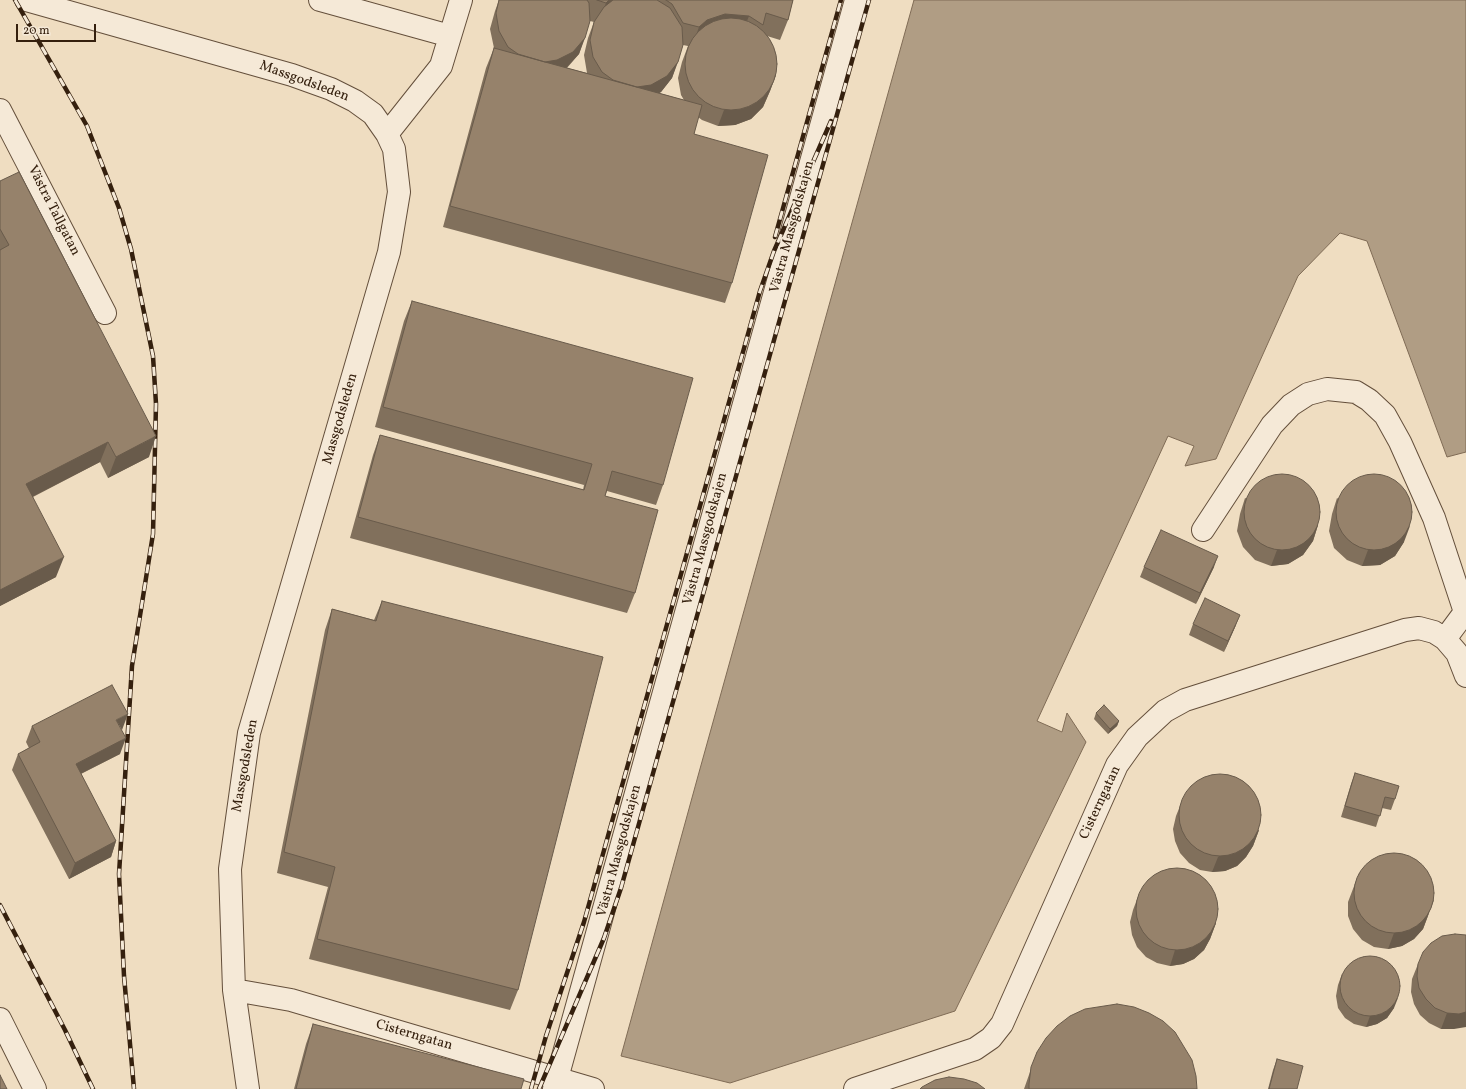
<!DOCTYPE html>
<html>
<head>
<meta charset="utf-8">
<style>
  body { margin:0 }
  #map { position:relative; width:1466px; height:1089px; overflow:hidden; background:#efddc1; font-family:Vollkorn,serif }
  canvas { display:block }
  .scale { position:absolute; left:16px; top:24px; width:80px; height:18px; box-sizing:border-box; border:2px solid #35200e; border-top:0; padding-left:5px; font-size:12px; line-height:14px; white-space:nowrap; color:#35200e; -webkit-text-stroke:3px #f5e9d7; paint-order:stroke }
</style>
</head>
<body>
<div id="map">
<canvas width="1466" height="1089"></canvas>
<div class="scale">20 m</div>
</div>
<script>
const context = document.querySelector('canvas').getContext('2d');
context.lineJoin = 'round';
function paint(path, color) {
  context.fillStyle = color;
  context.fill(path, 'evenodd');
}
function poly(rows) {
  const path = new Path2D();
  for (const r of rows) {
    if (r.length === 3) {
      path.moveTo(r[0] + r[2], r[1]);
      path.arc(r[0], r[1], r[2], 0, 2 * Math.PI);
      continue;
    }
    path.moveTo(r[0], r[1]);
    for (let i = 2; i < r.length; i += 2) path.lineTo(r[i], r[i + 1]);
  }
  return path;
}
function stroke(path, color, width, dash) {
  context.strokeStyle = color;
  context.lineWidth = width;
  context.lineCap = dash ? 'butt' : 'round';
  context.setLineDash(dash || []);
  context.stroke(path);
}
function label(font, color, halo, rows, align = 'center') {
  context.font = font + ' Vollkorn,serif';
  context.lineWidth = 4;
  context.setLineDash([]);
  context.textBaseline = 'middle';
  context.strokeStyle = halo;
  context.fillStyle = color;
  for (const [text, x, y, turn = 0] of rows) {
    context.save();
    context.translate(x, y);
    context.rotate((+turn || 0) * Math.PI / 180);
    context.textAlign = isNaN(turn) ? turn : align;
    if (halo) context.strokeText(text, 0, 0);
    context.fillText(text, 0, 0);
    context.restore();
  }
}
const water = poly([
  [914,0,1466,0,1466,452,1447,457,1367,241,1340,233,1298,276,1216,459,1185,466,1194,446,1168,436,1037,721,1062,732,1067,713,1086,742,955,1011,730,1083,621,1056,698,776,914,0]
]);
const minor = poly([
  [26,0,292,75,331,89,355,101,373,114,387,134,394,149,399,192,389,252,249,733,230,869,234,990,248,1089],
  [320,0,450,36],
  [0,110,105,313],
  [387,134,441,66,461,0],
  [1203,530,1272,425,1291,405,1308,394,1327,389,1356,392,1369,400,1385,415,1400,442,1434,518,1465,612,1445,639],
  [234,990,291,1000,593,1089],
  [0,1019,35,1089],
  [554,1089,856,0],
  [855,1089,975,1049,991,1038,1002,1024,1117,765,1137,737,1165,711,1185,700,1405,630,1419,628,1434,632,1445,639,1457,653,1466,676]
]);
const rail = poly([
  [15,0,87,126,105,172,119,208,131,249,153,356,156,404,153,534,132,666,119,874,124,976,134,1089],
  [775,237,841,0],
  [0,905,65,1030,93,1089],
  [531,1089,546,1036,584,922,760,291,774,251,831,121],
  [539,1089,604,938,621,888,869,0]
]);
const wall = poly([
  [499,0,793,0,788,20,780,40,767,36,776,75,770,91,763,107,751,119,735,125,718,126,702,120,698,117,694,134,732,283,725,303,443,227,486,68,494,48,490,29,495,11],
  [590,21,594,22,588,38,584,55,587,73,567,68,579,54],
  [683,45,688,46,682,62,678,78,681,95,684,100,659,93,661,92,672,78],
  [0,181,149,457,108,478,100,462,33,497,56,577,0,606],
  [412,301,663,485,656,505,607,491,605,496,635,593,627,613,350,538,373,455,380,435,583,490,584,485,375,427,404,321],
  [1245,498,1318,525,1313,541,1303,555,1288,564,1271,566,1255,560,1243,547,1237,531,1240,514],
  [1337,498,1404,542,1395,556,1380,565,1362,566,1347,560,1334,548,1329,531,1332,514],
  [1144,567,1214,567,1196,604,1140,577],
  [382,601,518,990,510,1010,309,959,328,887,277,873,325,630,332,609,374,620],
  [1193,624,1236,625,1224,652,1189,635],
  [1096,713,1119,721,1117,726,1108,734,1094,719],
  [32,726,122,730,120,754,81,774,116,841,111,857,69,879,12,770,18,754,29,748,26,742],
  [1355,773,1395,799,1391,810,1382,808,1376,827,1341,817,1351,784],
  [1182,801,1259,830,1253,846,1246,857,1237,866,1225,871,1212,872,1200,870,1189,863,1180,853,1175,841,1173,829,1176,816],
  [1359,873,1434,900,1423,929,1414,939,1402,946,1388,949,1374,947,1362,940,1353,929,1348,916,1348,902],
  [1139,894,1216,923,1210,939,1204,950,1194,959,1183,964,1170,966,1157,963,1146,957,1137,947,1132,935,1130,922,1133,910],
  [1466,935,1454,1029,1441,1029,1429,1023,1420,1015,1414,1004,1411,992,1412,979,1418,964],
  [1342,974,1394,1008,1387,1018,1377,1024,1366,1027,1354,1024,1345,1018,1338,1008,1336,996,1338,985],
  [313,1024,521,1089,294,1089,306,1044],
  [1037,1052,1197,1089,1024,1089],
  [1277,1059,1297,1089,1268,1089,1273,1070]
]);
const shadedWall = poly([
  [609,0,651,0,598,23,606,3],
  [725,14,749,16,741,36,692,47,699,27,707,20],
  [585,38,579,54,567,67,552,76,539,62],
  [678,62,672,78,661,92,646,101,634,87],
  [776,75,770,91,763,107,751,119,735,125,718,126,724,110],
  [156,436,149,457,108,478,116,457],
  [108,442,100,462,18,504,26,484],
  [1318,525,1313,541,1303,555,1288,564,1271,566,1277,550],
  [1410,526,1404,542,1395,556,1380,565,1362,566,1368,550],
  [1218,556,1214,567,1196,604,1200,593],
  [64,557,56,577,0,606,0,590],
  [1240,615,1236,625,1224,652,1228,641],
  [128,714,122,730,116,720],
  [1119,721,1117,726,1108,734,1110,729],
  [126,738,120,754,70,779,76,764],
  [1259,830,1253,846,1246,857,1237,866,1225,871,1212,872,1218,857],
  [116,841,111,857,69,879,75,863],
  [1429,913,1423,929,1414,939,1402,946,1388,949,1394,933],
  [1216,923,1210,939,1204,950,1194,959,1183,964,1170,966,1175,950],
  [1398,998,1394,1008,1387,1018,1377,1024,1366,1027,1370,1016],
  [1466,1012,1466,1027,1454,1029,1441,1029,1447,1013]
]);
const building = poly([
  [499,0,587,0,589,3,590,21,585,38,573,52,557,60,545,62,518,54,508,47,499,31,496,13,499,0],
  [597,0,609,0,606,3,597,0],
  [613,0,657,0,670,8,682,27,683,45,678,62,667,76,651,85,637,87,613,80,602,72,593,57,590,40,594,22,604,7,613,0],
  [666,0,793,0,788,20,766,13,763,25,749,16,725,14,707,20,699,27,683,23,672,4,666,0],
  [731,64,46],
  [494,48,702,105,694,134,768,155,732,283,450,206,494,48],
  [19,172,156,436,116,457,108,442,26,484,64,557,0,590,0,250,9,245,0,229,0,181,19,172],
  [412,301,693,378,663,485,612,471,605,496,658,510,635,593,358,517,380,435,584,490,592,464,383,407,412,301],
  [1374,512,38],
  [1282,512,38],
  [1161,530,1218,556,1200,593,1144,567,1161,530],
  [1205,598,1240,615,1228,641,1193,624,1205,598],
  [382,601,603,657,518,990,317,939,335,867,284,852,332,609,376,621,382,601],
  [112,685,128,714,116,720,126,738,76,764,116,841,75,863,18,754,40,742,32,726,112,685],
  [1104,705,1119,721,1110,729,1096,713,1104,705],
  [1355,773,1399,786,1395,799,1385,797,1380,816,1345,806,1355,773],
  [1220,815,41],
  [1394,893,40],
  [1177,909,41],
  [1455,934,1466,935,1466,1012,1459,1014,1447,1013,1435,1008,1426,999,1419,988,1417,976,1418,964,1423,952,1431,943,1442,936,1455,934],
  [1370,986,30],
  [1117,1004,1134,1007,1149,1013,1163,1021,1175,1032,1192,1060,1196,1076,1197,1089,1029,1089,1029,1084,1031,1067,1037,1052,1046,1038,1057,1026,1070,1016,1085,1009,1117,1004],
  [313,1024,524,1079,521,1089,296,1089,313,1024],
  [1277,1059,1303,1066,1297,1089,1269,1089,1277,1059],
  [0,1075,7,1089,0,1089,0,1075],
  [949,1077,964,1079,977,1083,985,1089,920,1089,922,1087,935,1080,949,1077]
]);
const streetNames = [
  ["Massgodsleden",304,82,20],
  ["Västra Tallgatan",53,211,63],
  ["Västra Massgodskajen",793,227,-75],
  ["Massgodsleden",341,419,-74],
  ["Västra Massgodskajen",706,539,-75],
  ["Massgodsleden",246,766,-80],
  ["Cisterngatan",1101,803,-65],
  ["Västra Massgodskajen",620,851,-75],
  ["Cisterngatan",414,1036,16]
];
paint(water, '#b09d84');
stroke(water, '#7f6b55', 1);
stroke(minor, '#644f3b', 24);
stroke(minor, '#f5e9d7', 22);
stroke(rail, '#35200e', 4.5);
stroke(rail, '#f5e9d7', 3, [9]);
paint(wall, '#81705c');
paint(shadedWall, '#695b4b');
paint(building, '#96826b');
stroke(building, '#695b4b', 1);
label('14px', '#35200e', '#f5e9d7', streetNames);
</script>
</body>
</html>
